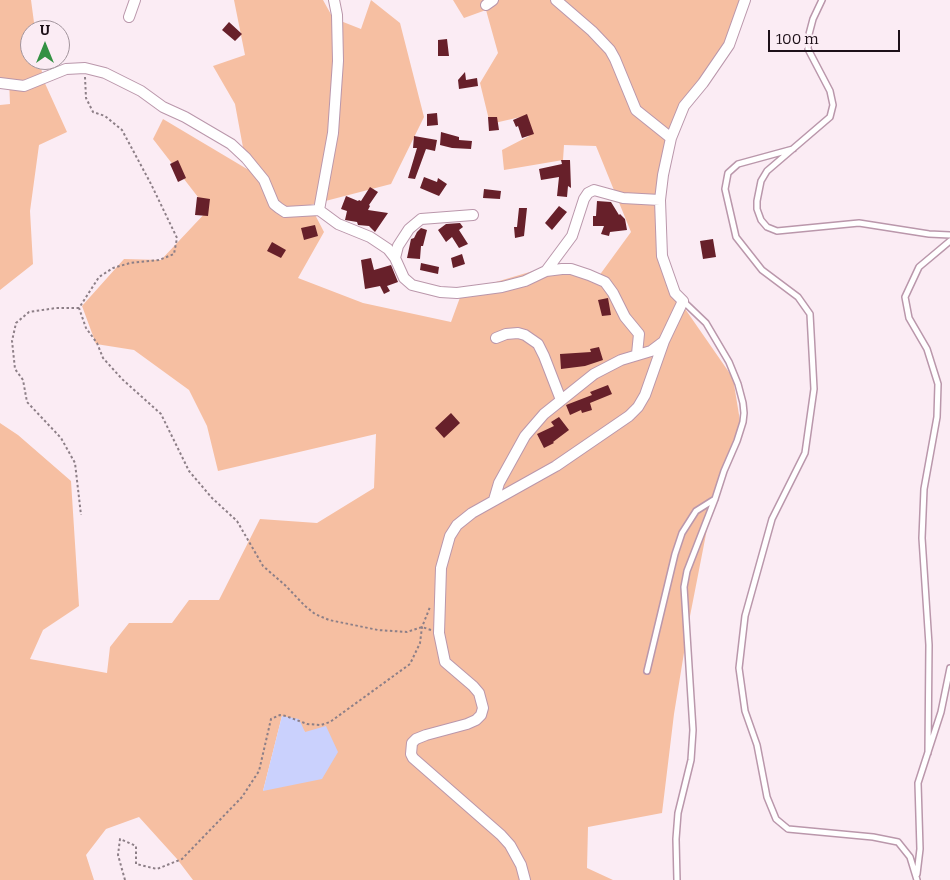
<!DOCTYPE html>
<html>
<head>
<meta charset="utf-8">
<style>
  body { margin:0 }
  #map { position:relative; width:950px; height:880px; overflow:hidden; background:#fbecf4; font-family:Bitter,serif }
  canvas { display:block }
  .north { position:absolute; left:20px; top:20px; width:50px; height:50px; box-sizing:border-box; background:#fbecf4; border:1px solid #a2949c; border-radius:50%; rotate:0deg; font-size:14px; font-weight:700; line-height:20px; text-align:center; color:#1d1018 }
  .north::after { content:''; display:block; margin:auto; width:18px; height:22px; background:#339143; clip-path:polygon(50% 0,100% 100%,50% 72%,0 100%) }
  .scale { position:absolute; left:768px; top:30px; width:132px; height:22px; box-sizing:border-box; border:2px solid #1d1018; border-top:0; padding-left:6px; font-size:15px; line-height:18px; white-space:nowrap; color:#1d1018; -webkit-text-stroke:4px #fbecf4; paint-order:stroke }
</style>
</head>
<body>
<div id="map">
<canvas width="950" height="880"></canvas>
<div class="north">U</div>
<div class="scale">100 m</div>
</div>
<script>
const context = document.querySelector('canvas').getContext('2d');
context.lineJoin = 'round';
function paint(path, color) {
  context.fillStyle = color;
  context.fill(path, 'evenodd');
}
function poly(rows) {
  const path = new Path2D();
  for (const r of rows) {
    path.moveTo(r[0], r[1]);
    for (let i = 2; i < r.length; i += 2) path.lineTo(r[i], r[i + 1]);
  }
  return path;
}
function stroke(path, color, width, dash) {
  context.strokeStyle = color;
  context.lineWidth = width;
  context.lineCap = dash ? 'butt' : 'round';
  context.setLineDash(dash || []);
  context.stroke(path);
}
const green = poly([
  [0,0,31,0,35,30,30,30,30,60,40,60,43,79,67,132,39,145,30,211,33,264,0,290,0,105,10,104,9,79,0,78],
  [234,0,323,0,333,18,361,29,371,0,400,23,424,117,391,184,310,205,324,232,298,278,363,303,451,322,462,292,550,266,596,280,631,232,596,146,564,145,563,160,504,170,502,150,529,136,525,116,490,124,480,83,498,53,486,10,464,18,453,0,746,0,725,52,672,131,657,244,672,290,733,378,741,427,715,488,690,616,674,714,662,813,588,827,587,868,613,880,193,880,177,859,139,817,106,829,86,855,94,880,0,880,0,423,18,435,71,481,79,606,43,630,30,659,107,673,110,647,129,623,172,623,189,600,219,600,260,519,317,523,374,488,376,434,218,471,207,426,189,390,134,350,96,344,82,306,124,259,161,260,208,210,153,139,163,119,247,169,235,104,213,66,245,55],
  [282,716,305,732,263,791]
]);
const water = poly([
  [282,716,299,719,305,732,326,726,338,752,322,779,263,791]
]);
const building = poly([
  [229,22,242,34,235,41,222,30],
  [447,39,449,56,438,56,438,40],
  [465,72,466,80,477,78,478,86,459,89,458,80],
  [437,113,438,125,427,126,427,114],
  [527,114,534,134,522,138,518,126,516,127,513,120],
  [488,117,497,117,499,130,489,131],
  [441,132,459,137,459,140,472,141,471,149,452,148,440,145],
  [414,136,437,140,435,151,426,149,415,179,408,178,417,148,413,148],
  [178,160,186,178,178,182,170,164],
  [561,160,570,160,571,188,568,186,567,197,557,196,559,177,541,180,539,169,562,164],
  [424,177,437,182,438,178,447,184,439,196,420,188],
  [370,187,378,192,369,205,370,206,368,210,388,213,375,232,369,226,358,225,357,222,345,220,347,211,341,209,346,196,358,201,359,200,361,201],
  [484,189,501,191,500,199,483,198],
  [197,197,210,199,208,216,195,215],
  [597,201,611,202,619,215,620,214,625,219,627,230,610,232,609,236,601,234,604,226,593,226,593,216,596,216],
  [559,206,567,212,552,230,545,223],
  [519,208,527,208,524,236,515,238,514,227,517,227],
  [460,223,463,227,459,230,468,244,459,248,452,237,446,242,438,230,446,224],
  [315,225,318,236,304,240,301,228],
  [421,228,427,230,423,246,421,246,420,259,407,258,411,239,414,238,417,232],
  [713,239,716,257,703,259,700,241],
  [272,242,286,250,281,258,267,251],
  [462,254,465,264,453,268,451,258],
  [371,258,374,270,391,265,398,282,387,286,390,291,384,294,380,286,365,289,361,260],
  [421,263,439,267,438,274,420,270],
  [608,298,611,315,602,316,598,300],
  [599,347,603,360,585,366,561,369,560,354,591,352,590,349],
  [608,385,612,394,590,403,592,410,582,413,581,410,570,415,566,405,592,395,590,392],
  [451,413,460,423,444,438,435,428],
  [559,417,569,430,553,442,554,443,544,448,537,434,554,426,551,422]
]);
const path = poly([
  [85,77,86,98,93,112,105,116,122,130,151,184,177,238,174,254,159,260,130,263,113,268,99,277,79,308,86,328,97,343,103,358,122,379,161,414,189,471,212,498,237,521,263,566,286,586,305,606,315,614,329,620,378,630,407,632,422,627,431,630],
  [79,308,56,308,29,312,16,323,12,341,15,369,23,380,27,402,61,438,75,463,81,515],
  [125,880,118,855,120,839,136,846,136,864,157,869,182,859,242,797,259,771,271,719,280,715,286,716,307,724,321,725,330,722,410,664,420,643,422,627,430,607]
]);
const service = poly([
  [822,0,813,19,808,38,808,49,830,91,833,105,830,117,767,171,761,181,757,201,757,209,761,220,767,227,777,231,859,223,929,234,950,235],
  [793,149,738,164,728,173,725,189,736,237,762,270,798,297,810,314,814,389,805,453,772,519,745,616,739,668,745,711,757,745,767,797,776,819,788,829,873,837,898,842,910,857,917,880],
  [647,671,675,554,682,533,696,511,715,499],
  [928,753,929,645,922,538,924,489,937,417,938,384,927,349,909,318,905,297,919,267,950,241],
  [917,874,920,849,918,783,941,712,950,668],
  [677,880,676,839,678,813,691,760,693,730,684,587,687,571,715,499,724,471,737,441,743,422,744,413,743,403,738,384,729,362,706,323,683,301]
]);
const minor = poly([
  [556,0,592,31,610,50,615,59,636,110,671,138],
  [486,5,493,0],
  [129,17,135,0],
  [0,83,24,86,66,69,85,68,105,73,141,91,163,107,185,117,231,144,246,158,264,180,274,204,279,208,285,212,319,210,338,224,370,237,388,249,395,258,404,278,412,285,440,292,457,293,502,287,525,281,546,271,572,236,584,199,588,193,594,190,623,198,660,200],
  [319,210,333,133,338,61,337,15,334,0],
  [395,258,398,246,409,229,421,219,473,215],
  [546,271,562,269,571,269,589,275,605,282,613,293,625,317,639,334,637,354],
  [496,338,506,334,518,333,525,335,538,344,544,356,561,400],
  [494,500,499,483,525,436,544,414,594,374,621,360,651,351,663,342],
  [525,880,521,865,510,845,501,835,413,758,411,754,412,743,416,739,426,735,467,724,476,720,481,715,483,708,479,693,473,686,445,662,439,633,441,568,450,536,457,525,472,513,556,466,629,416,638,407,645,395,664,341,683,301,675,293,662,256,660,200,663,175,671,138,684,106,703,83,729,45,745,0]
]);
paint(green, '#f6bfa2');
paint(water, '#cad1fd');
paint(building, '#67202a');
stroke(service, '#ba97ab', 8);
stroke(minor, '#ba97ab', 12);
stroke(path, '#8d7f87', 2, [2.5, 2.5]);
stroke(service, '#fff', 5);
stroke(minor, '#fff', 10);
</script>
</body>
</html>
